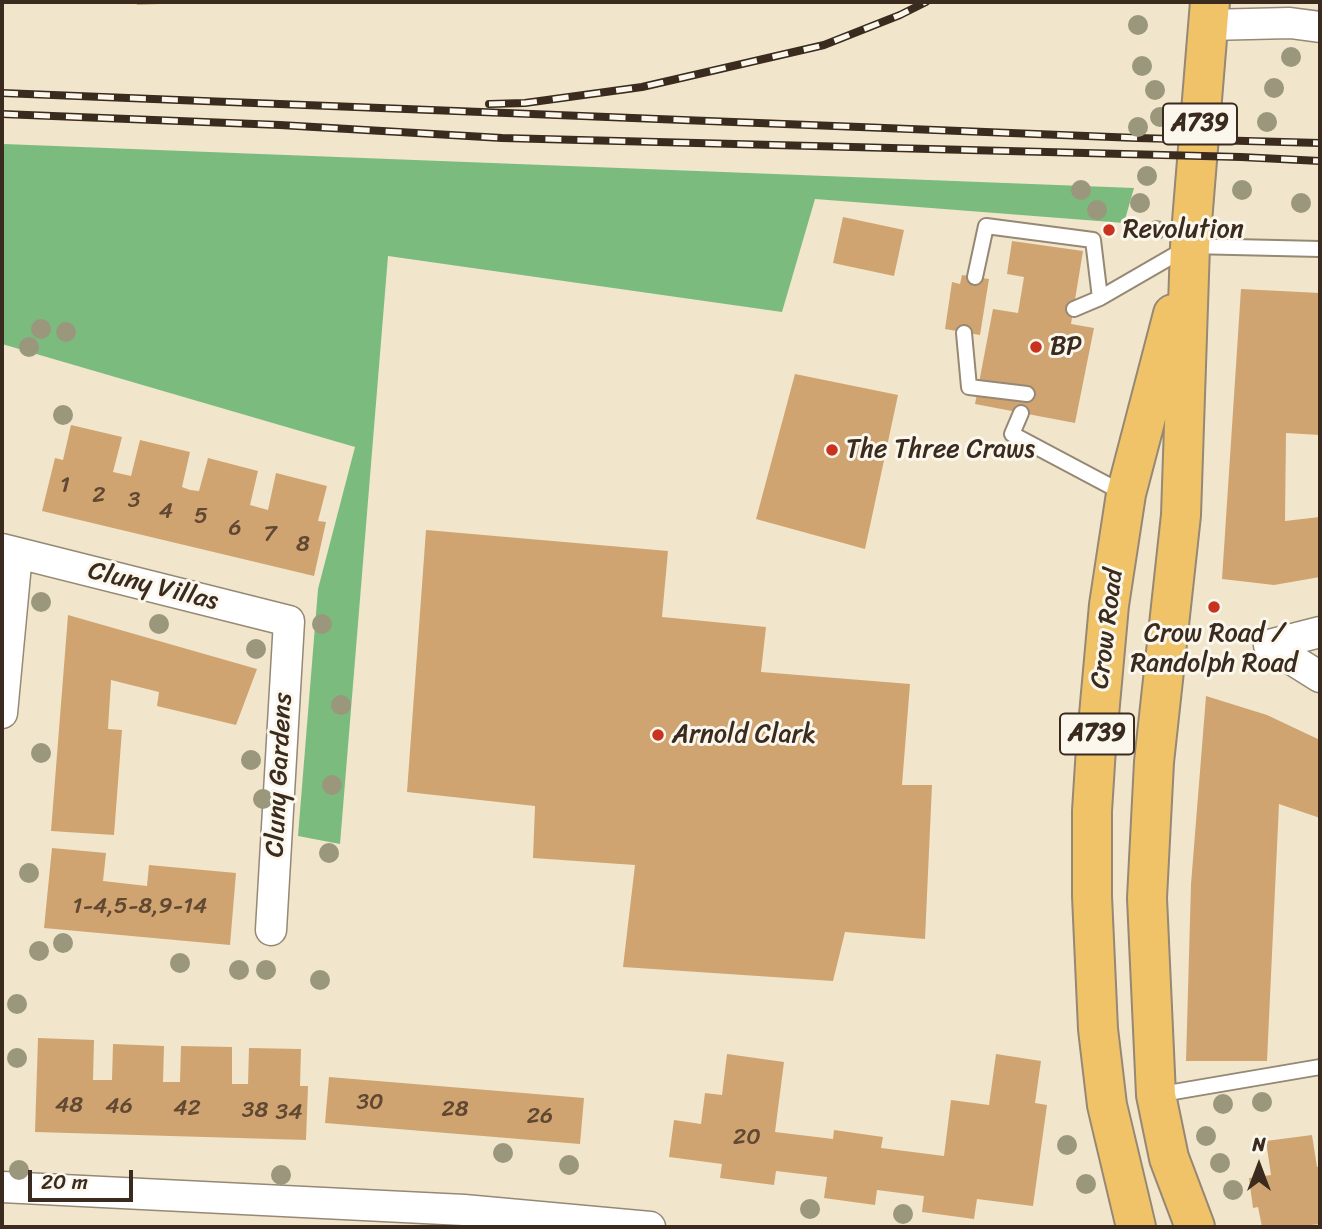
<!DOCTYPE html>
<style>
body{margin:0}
#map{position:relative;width:1322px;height:1229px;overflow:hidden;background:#f1e6cb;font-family:Sriracha,sans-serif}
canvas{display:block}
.frame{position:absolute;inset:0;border:4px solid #3b2a1e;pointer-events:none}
.north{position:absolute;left:1224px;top:1131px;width:70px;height:70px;-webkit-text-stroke:5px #fbf7ec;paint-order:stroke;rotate:0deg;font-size:19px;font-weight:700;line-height:28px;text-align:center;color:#3b2a1e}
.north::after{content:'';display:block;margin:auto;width:24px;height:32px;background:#3b2a1e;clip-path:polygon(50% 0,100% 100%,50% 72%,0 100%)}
.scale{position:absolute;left:28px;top:1170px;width:105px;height:32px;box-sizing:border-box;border:4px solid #3b2a1e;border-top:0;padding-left:9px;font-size:21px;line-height:24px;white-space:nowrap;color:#3b2a1e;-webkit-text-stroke:5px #fbf7ec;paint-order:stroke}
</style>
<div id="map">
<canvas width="1322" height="1229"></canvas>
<div class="frame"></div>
<div class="north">N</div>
<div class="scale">20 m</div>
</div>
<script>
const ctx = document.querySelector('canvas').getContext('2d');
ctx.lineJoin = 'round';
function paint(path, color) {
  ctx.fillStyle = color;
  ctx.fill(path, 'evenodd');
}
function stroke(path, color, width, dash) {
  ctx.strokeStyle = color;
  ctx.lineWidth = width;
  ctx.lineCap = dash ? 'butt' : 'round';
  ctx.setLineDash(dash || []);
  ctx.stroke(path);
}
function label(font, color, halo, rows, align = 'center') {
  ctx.font = font + ' Sriracha,sans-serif';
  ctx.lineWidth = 6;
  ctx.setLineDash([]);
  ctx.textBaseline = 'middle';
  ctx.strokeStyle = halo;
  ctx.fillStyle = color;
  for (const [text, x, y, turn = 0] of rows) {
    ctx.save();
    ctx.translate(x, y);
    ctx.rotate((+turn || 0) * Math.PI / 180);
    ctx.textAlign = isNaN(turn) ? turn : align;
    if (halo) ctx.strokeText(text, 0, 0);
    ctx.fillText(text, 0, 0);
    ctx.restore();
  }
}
paint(new Path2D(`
 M 2,144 L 4,144 L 1134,188 L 1124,223 L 815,199 L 782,312 L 388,256 L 340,844 L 298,836 L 318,589 L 355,447 L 2,344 Z`), '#7bbc7e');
paint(new Path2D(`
 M 136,2 L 160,2 L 160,4 L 137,5 Z
 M 843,217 L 904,230 L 894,276 L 833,263 Z
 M 1012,241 L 1083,251 L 1071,324 L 1094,328 L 1075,423 L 975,404 L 993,309 L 1018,313 L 1024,277 L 1007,274 Z
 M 962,275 L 989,279 L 980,335 L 945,329 L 952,282 L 960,284 Z
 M 1241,289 L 1320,293 L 1320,435 L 1286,433 L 1285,521 L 1320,517 L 1320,577 L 1274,585 L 1222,579 Z
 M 795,374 L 898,395 L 865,549 L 756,519 Z
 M 71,425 L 122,437 L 113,472 L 131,476 L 140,440 L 190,452 L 182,487 L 190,490 L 199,491 L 208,458 L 258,471 L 250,505 L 268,510 L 276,473 L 327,486 L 318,521 L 326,522 L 314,576 L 42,511 L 55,458 L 63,460 Z
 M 426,530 L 668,551 L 662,617 L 766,627 L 761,672 L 910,684 L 902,785 L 932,785 L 925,939 L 845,932 L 833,981 L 623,967 L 635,865 L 533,858 L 535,806 L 407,792 Z
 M 68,615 L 257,669 L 236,725 L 157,706 L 159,692 L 111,680 L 108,729 L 122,730 L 114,835 L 51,831 Z
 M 1206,696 L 1267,715 L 1320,740 L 1320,818 L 1279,804 L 1267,1061 L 1186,1061 L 1191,884 Z
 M 52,848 L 106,853 L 103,881 L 147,886 L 149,865 L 236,873 L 230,945 L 44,928 Z
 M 38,1038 L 94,1040 L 93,1080 L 112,1080 L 113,1044 L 164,1046 L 163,1082 L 180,1082 L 181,1046 L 232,1047 L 232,1084 L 248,1084 L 249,1048 L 301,1049 L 300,1086 L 308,1086 L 306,1140 L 35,1132 Z
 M 727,1054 L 784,1062 L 775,1132 L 833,1139 L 834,1130 L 883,1137 L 881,1148 L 944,1156 L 951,1100 L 989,1105 L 996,1054 L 1041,1061 L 1035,1103 L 1047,1105 L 1033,1206 L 977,1199 L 974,1219 L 922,1212 L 924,1196 L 877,1190 L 875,1205 L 824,1198 L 827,1177 L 776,1171 L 774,1185 L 720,1178 L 722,1164 L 669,1157 L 674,1120 L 701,1124 L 705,1093 L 722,1095 Z
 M 329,1077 L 584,1098 L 580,1144 L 325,1123 Z
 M 1312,1135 L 1317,1167 L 1320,1166 L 1320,1224 L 1294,1227 L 1262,1227 L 1258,1207 L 1253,1208 L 1249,1178 L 1271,1175 L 1266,1141 Z`), '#d0a471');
const lane = new Path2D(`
 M 975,277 L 986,226 L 1093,240 L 1100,298
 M 1074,309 L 1100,298 L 1190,246 L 1320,249
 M 964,333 L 969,387 L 1027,394
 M 1021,413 L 1012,434 L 1125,494
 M 1156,1095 L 1320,1067`);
const street = new Path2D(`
 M 1208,25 L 1290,23 L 1320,27
 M 2,549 L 289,621 L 271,930
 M 1269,645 L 1320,677
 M 1269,645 L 1320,632
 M 2,713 L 17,553
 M 2,1187 L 464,1210 L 650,1227`);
const primary = new Path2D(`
 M 1136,1227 L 1107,1105 L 1098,1029 L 1092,896 L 1092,811 L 1096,748 L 1109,605 L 1126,494 L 1173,314
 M 1195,1227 L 1169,1158 L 1156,1095 L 1147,898 L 1154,762 L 1181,515 L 1190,246 L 1210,2`);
stroke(lane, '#968874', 18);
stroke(street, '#968874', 33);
stroke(primary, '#968874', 42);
stroke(lane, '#fff', 14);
stroke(street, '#fff', 30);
stroke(primary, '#f0c369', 38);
const rail = new Path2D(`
 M 2,93 L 1137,138 L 1320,143
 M 489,104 L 525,103 L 642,87 L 824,45 L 900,15 L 926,2
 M 2,114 L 280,125 L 502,138 L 1241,157 L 1320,161`);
stroke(rail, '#3b2a1e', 8);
stroke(rail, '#fbf7ec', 5, [16]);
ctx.fillStyle = '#9a977c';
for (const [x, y] of [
 [1138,25],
 [1291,57],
 [1142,66],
 [1274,88],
 [1155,90],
 [1160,117],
 [1267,122],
 [1138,127],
 [1147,176],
 [1081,190],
 [1242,190],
 [1140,203],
 [1301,203],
 [1097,210],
 [1157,230],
 [41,329],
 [66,332],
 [29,347],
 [63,415],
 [41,602],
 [159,624],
 [322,624],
 [256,649],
 [341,705],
 [41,753],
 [251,760],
 [332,785],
 [263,799],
 [329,853],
 [29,873],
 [63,943],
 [39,951],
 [180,963],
 [239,970],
 [266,970],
 [320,980],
 [17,1004],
 [17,1058],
 [1262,1102],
 [1223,1104],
 [1206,1136],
 [1067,1145],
 [503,1153],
 [1220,1163],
 [569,1165],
 [19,1170],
 [281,1175],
 [1086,1184],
 [1233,1190],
 [810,1209],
 [903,1214]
]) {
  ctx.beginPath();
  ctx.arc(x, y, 10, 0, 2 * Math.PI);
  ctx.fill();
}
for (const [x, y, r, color] of [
 [1109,230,7,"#c8321e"],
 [1036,347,7,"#c8321e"],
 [832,450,7,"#c8321e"],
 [1214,607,7,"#c8321e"],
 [658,735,7,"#c8321e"]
]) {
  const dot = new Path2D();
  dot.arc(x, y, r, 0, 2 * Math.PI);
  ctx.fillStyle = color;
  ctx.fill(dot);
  stroke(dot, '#fbf7ec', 2.5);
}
label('23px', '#604833', null, [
 ["1",65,486],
 ["2",99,496],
 ["3",134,501],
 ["4",166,512],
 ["5",201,517],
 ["6",235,529],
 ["7",270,535],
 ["8",303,545],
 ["1-4,5-8,9-14",140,907],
 ["30",370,1103],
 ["48",69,1106],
 ["46",119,1107],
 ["42",187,1109],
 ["28",455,1110],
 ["38",255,1111],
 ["34",289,1113],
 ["26",540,1117],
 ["20",747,1138]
]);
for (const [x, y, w] of [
 [1200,124,74],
 [1097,734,74]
]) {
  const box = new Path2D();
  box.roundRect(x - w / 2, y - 20.5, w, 41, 5);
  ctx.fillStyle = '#fbf7ec';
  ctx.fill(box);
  stroke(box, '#3b2a1e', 2);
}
label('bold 24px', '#3b2a1e', null, [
 ["A739",1200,124],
 ["A739",1097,734]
]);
label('26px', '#3b2a1e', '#fbf7ec', [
 ["Revolution",1123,230],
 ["BP",1050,347],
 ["The Three Craws",846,450],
 ["Crow Road /",1214,634,"center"],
 ["Randolph Road",1214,664,"center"],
 ["Arnold Clark",672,735]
], 'left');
label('26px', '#3b2a1e', '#fbf7ec', [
 ["Cluny Villas",153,587,14],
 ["Crow Road",1108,629,-83],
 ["Cluny Gardens",280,775,-87]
]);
</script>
